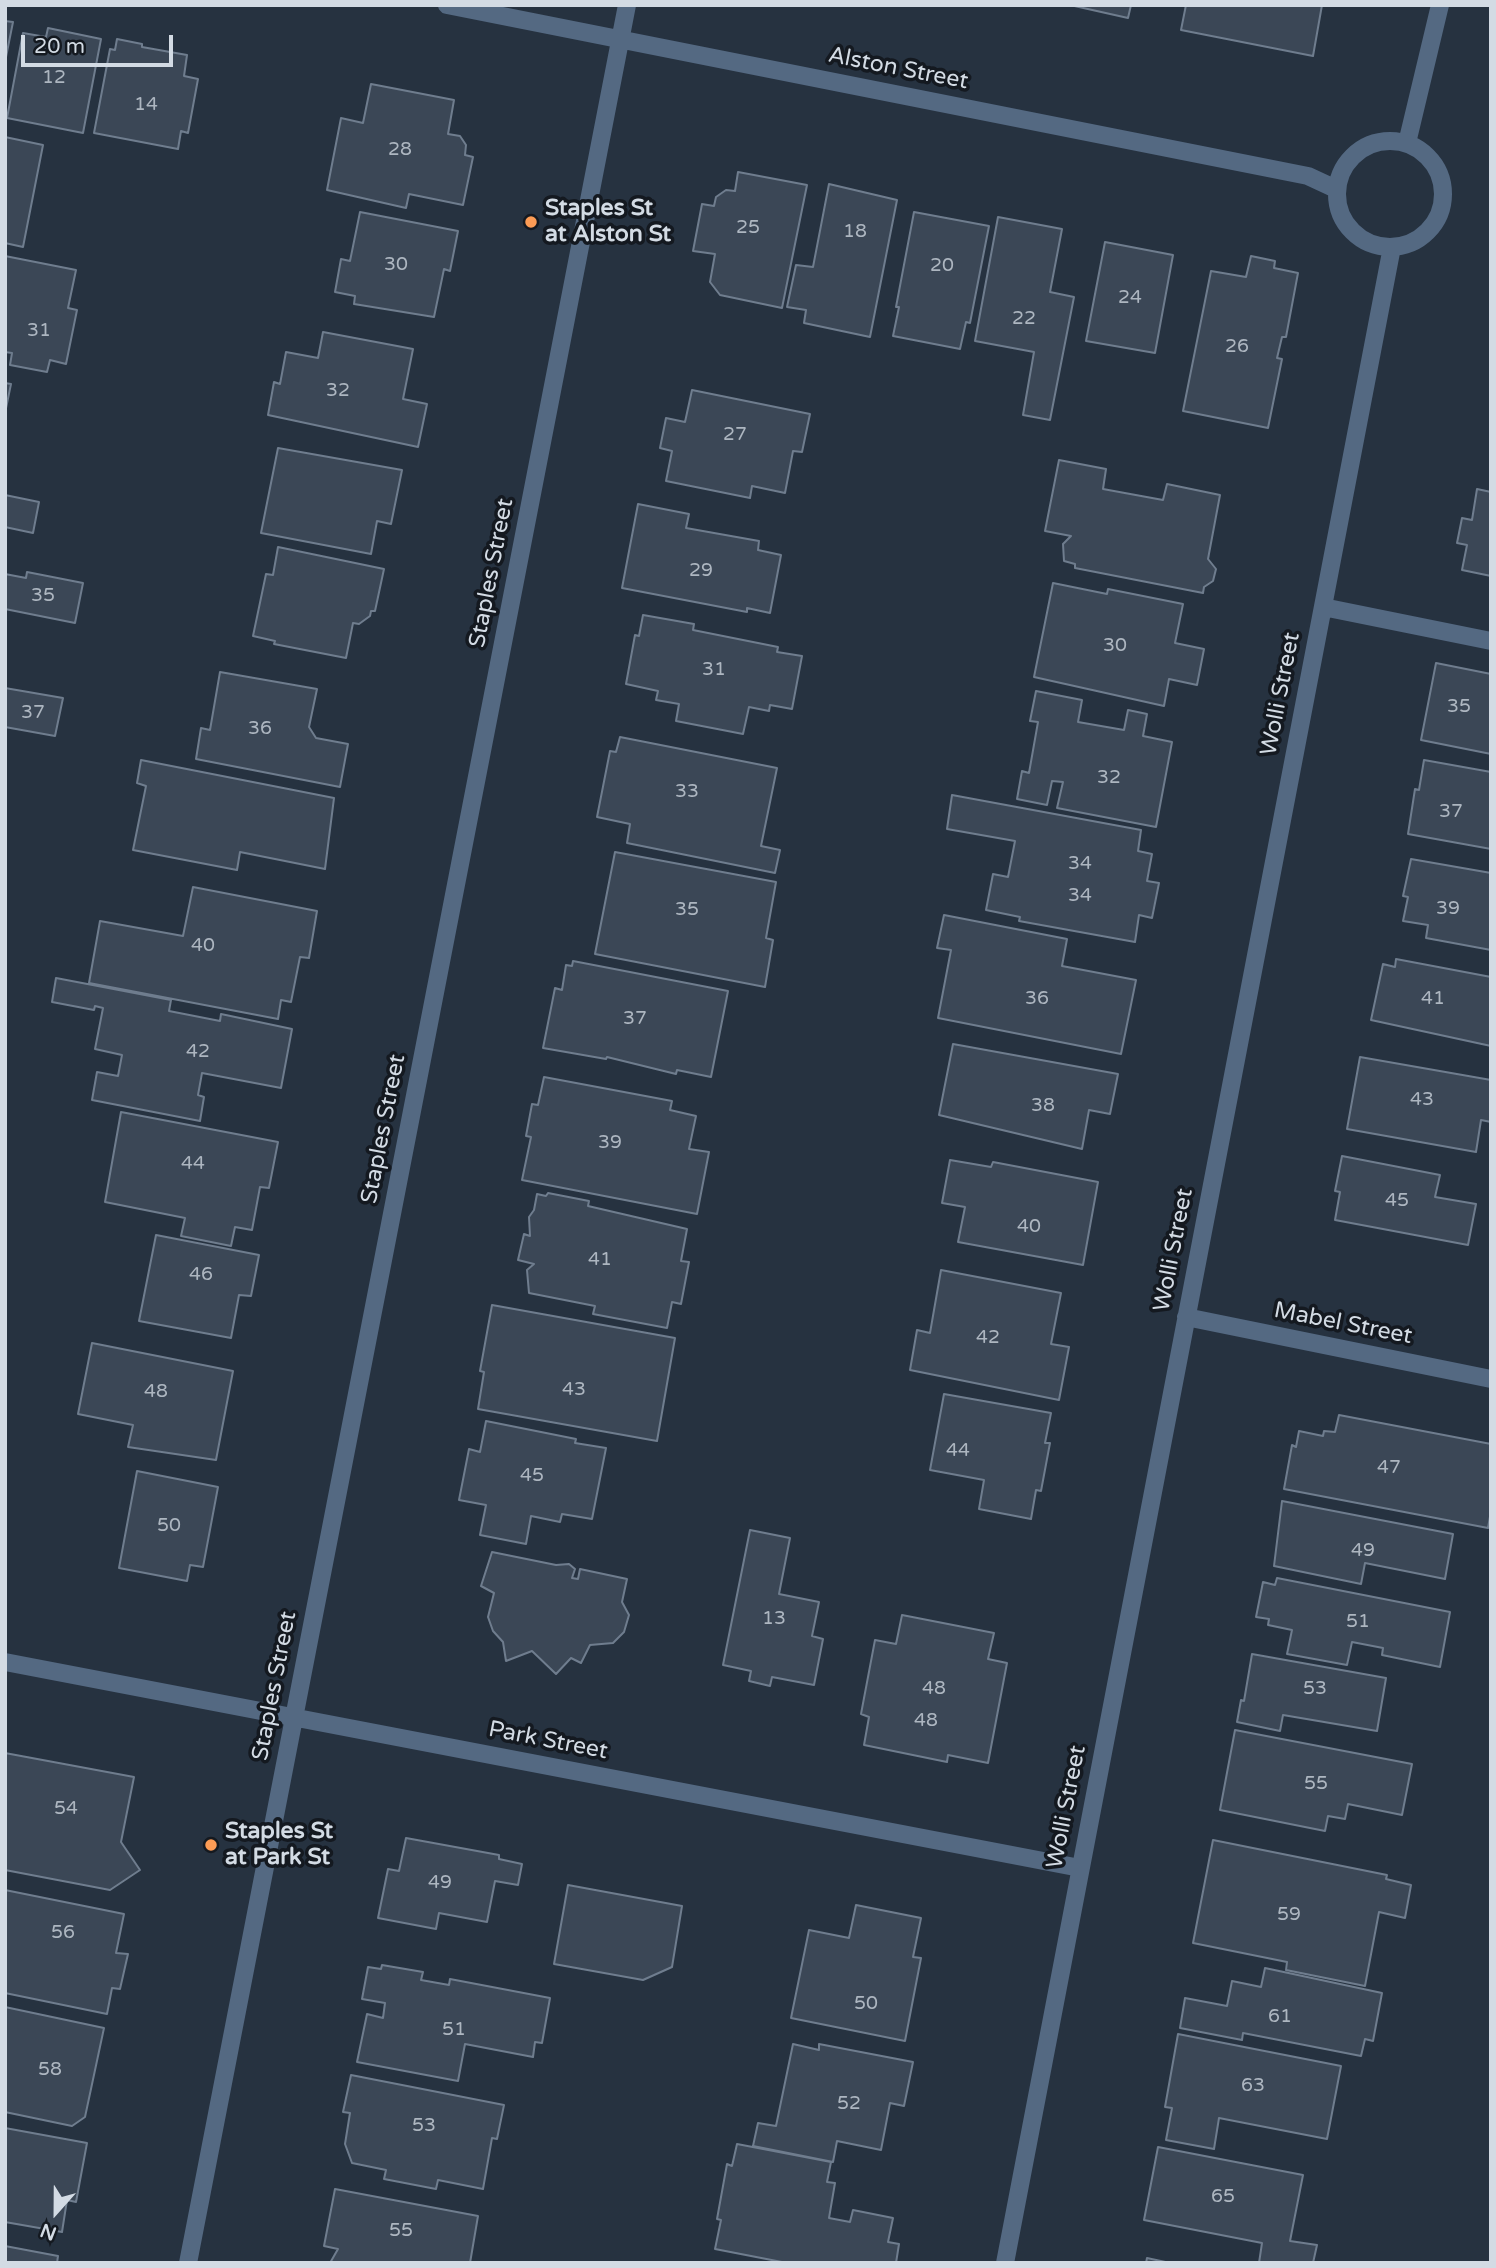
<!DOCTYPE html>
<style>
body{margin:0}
#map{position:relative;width:1496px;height:2268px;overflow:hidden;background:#263240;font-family:"Varela Round",sans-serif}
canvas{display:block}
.frame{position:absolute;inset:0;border:7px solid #d3dbe4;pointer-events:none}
.north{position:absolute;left:21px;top:2177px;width:70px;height:70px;-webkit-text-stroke:5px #141920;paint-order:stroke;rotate:201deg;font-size:19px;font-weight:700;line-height:28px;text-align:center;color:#d3dbe4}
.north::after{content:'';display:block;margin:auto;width:24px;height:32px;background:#d3dbe4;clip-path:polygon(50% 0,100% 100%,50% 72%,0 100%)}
.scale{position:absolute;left:21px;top:35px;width:152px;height:32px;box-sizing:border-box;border:4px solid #d3dbe4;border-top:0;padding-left:9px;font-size:21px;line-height:24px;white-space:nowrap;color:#d3dbe4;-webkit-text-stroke:5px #141920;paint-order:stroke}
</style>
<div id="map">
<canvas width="1496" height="2268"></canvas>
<div class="frame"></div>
<div class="north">N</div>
<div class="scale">20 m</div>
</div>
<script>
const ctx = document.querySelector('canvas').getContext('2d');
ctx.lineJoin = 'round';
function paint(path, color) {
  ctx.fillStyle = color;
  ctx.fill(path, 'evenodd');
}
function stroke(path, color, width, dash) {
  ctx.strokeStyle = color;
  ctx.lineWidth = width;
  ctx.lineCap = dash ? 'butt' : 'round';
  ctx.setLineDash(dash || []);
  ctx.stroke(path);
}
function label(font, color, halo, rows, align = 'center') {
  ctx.font = font + ' "Varela Round",sans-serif';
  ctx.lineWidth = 7;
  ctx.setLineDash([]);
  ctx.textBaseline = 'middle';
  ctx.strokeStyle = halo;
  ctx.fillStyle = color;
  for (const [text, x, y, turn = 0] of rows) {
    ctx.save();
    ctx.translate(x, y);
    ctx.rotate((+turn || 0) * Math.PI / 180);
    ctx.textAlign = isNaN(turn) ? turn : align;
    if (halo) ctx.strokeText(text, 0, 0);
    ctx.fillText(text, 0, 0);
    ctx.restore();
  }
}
const building = new Path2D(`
 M 1070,5 L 1131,5 L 1128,18 Z
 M 1186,5 L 1322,5 L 1313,56 L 1181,30 Z
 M 5,21 L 13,22 L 5,62 Z
 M 48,28 L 101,39 L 83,133 L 7,118 L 23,33 L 46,37 Z
 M 117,39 L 142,44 L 142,47 L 187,55 L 184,76 L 198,79 L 188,133 L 181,131 L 178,149 L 94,133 L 110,49 L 115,50 Z
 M 371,84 L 454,100 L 448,134 L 460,136 L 466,145 L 465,155 L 473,157 L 463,205 L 409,194 L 406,208 L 327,190 L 341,118 L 363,123 Z
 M 5,137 L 43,145 L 23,247 L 5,243 Z
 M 738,172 L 807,185 L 782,308 L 720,295 L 710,282 L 715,254 L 693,251 L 702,204 L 714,206 L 716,197 L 726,190 L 735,191 Z
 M 829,184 L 897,200 L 870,337 L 804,323 L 806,310 L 787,307 L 796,265 L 813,267 Z
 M 360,212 L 458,231 L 450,271 L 444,269 L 434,317 L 354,304 L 355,296 L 335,292 L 341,259 L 350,261 Z
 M 914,212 L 989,226 L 970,323 L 966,322 L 960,349 L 893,336 L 899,307 L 896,307 Z
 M 998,217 L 1062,229 L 1050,292 L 1074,297 L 1050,420 L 1023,415 L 1034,352 L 975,341 Z
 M 1105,242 L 1173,255 L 1155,353 L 1086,341 Z
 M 5,256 L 76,270 L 68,308 L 77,310 L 66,364 L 50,360 L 47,372 L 10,365 L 12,353 L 5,352 Z
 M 1251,256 L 1275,261 L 1274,268 L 1298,273 L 1286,337 L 1282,337 L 1277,358 L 1282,359 L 1268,428 L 1183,411 L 1211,271 L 1246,277 Z
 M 323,332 L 413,349 L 403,399 L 427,404 L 418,447 L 268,415 L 274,382 L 280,384 L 286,352 L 318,358 Z
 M 5,383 L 11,384 L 5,413 Z
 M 692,390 L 810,414 L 802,452 L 793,451 L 785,493 L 752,486 L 750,498 L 666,481 L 672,451 L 660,448 L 666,418 L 685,422 Z
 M 278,448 L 402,470 L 391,524 L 377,521 L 371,554 L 261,533 Z
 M 1059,460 L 1106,469 L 1103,489 L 1163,500 L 1167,484 L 1220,495 L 1208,559 L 1216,569 L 1213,581 L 1204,587 L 1203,593 L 1075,568 L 1075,564 L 1064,561 L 1063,544 L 1071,536 L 1045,531 Z
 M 1477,489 L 1491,492 L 1491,576 L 1462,570 L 1467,545 L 1457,543 L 1462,518 L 1472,520 Z
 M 5,495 L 39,502 L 33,533 L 5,527 Z
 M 638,504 L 689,514 L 686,528 L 759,541 L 758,550 L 781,555 L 770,613 L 747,608 L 747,612 L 622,588 Z
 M 278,547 L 384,569 L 375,611 L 371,611 L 370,616 L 359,624 L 353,623 L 346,658 L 274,644 L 275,641 L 253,636 L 266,574 L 273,575 Z
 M 27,572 L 83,583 L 75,623 L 5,609 L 5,574 L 26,578 Z
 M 1053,583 L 1107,594 L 1108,589 L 1183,604 L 1175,643 L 1204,649 L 1197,685 L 1169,679 L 1164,706 L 1034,677 Z
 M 643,615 L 694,624 L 693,630 L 778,647 L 777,652 L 802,656 L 792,709 L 770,705 L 769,711 L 749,707 L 743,734 L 676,721 L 679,704 L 656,700 L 658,691 L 626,684 L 635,635 L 639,636 Z
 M 1436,663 L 1491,674 L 1491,754 L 1421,740 Z
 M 220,672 L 317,689 L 309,727 L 316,738 L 348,744 L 340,787 L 196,759 L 201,728 L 210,730 Z
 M 5,688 L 63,698 L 55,736 L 5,727 Z
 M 1036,691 L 1082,700 L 1078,722 L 1124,730 L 1128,710 L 1147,714 L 1143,736 L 1172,742 L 1156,827 L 1057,808 L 1063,782 L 1052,781 L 1047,805 L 1017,799 L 1022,771 L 1029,773 L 1038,722 L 1030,721 Z
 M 620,737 L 777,768 L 761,846 L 780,850 L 775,873 L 627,843 L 630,824 L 597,817 L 610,751 L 616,752 Z
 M 141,760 L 334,798 L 325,869 L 240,852 L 237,870 L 133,850 L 146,786 L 137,783 Z
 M 1424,760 L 1491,772 L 1491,849 L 1408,834 L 1415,789 L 1419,790 Z
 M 952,795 L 1141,830 L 1138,851 L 1152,854 L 1147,881 L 1159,883 L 1152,918 L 1139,915 L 1135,942 L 1019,921 L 1020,917 L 986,910 L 993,874 L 1008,877 L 1015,841 L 947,829 Z
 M 615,852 L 776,882 L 766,938 L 773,940 L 765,987 L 595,954 Z
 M 1411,859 L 1491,873 L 1491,950 L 1426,938 L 1428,925 L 1403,921 L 1408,897 L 1403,896 Z
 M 193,887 L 317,911 L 309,958 L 300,957 L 291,1002 L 281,1000 L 278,1019 L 89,983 L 100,921 L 183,936 Z
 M 944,915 L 1067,939 L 1062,966 L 1136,980 L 1121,1054 L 938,1018 L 951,950 L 937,948 Z
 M 1396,959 L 1491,977 L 1491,1046 L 1371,1020 L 1383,964 L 1395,967 Z
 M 573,961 L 728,991 L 711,1077 L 677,1070 L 676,1074 L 607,1057 L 606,1059 L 543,1048 L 555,988 L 562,990 L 566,965 L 572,966 Z
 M 56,978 L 171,1000 L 169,1011 L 220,1021 L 221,1014 L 292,1029 L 281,1088 L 202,1073 L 198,1095 L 204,1097 L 200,1121 L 92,1100 L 97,1072 L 118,1076 L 122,1055 L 95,1049 L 103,1008 L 95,1006 L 94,1010 L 52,1002 Z
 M 953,1044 L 1118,1074 L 1110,1114 L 1089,1110 L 1082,1149 L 939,1115 Z
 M 1360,1057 L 1491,1080 L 1491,1122 L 1481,1120 L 1476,1152 L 1347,1129 Z
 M 544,1077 L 672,1101 L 670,1110 L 696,1116 L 689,1149 L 709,1152 L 697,1214 L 522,1180 L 531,1137 L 526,1136 L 532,1104 L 538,1105 Z
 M 121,1112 L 278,1142 L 269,1188 L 260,1187 L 252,1230 L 235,1227 L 231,1246 L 181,1236 L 185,1218 L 105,1202 Z
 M 1342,1156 L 1440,1175 L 1435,1197 L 1476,1204 L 1468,1245 L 1335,1220 L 1340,1192 L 1335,1191 Z
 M 950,1160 L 991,1167 L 993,1162 L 1098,1182 L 1083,1265 L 958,1242 L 965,1207 L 942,1203 Z
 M 548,1193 L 589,1201 L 588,1206 L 687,1229 L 681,1261 L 689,1262 L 681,1304 L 672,1302 L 667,1328 L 593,1314 L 595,1306 L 529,1293 L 527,1270 L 534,1264 L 518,1260 L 524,1234 L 530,1236 L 529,1217 L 534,1210 L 537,1194 L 546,1196 Z
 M 156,1235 L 259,1255 L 251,1296 L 239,1295 L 231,1338 L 139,1321 Z
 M 941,1270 L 1061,1293 L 1051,1344 L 1069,1347 L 1059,1400 L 910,1370 L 917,1330 L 930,1333 Z
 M 492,1305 L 675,1338 L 657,1441 L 478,1409 L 484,1372 L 480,1371 Z
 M 92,1343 L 233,1371 L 216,1460 L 128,1447 L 133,1425 L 78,1414 Z
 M 944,1394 L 1051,1413 L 1045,1443 L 1050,1443 L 1041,1491 L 1036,1490 L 1031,1519 L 979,1509 L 984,1480 L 930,1470 Z
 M 1339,1415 L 1491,1444 L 1491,1511 L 1488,1528 L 1284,1489 L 1292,1445 L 1296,1447 L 1299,1431 L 1323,1436 L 1324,1431 L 1335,1432 Z
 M 486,1421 L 576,1439 L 575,1443 L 606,1448 L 592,1519 L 562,1514 L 560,1522 L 531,1516 L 526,1544 L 480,1535 L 486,1505 L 459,1500 L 469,1449 L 480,1452 Z
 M 137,1471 L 218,1487 L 203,1567 L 190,1565 L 187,1581 L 119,1568 Z
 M 1282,1501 L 1453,1534 L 1445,1579 L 1365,1563 L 1361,1584 L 1274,1566 Z
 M 750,1530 L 790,1538 L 779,1594 L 819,1602 L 812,1636 L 823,1639 L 814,1685 L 772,1677 L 770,1686 L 749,1681 L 751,1671 L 723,1665 Z
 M 492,1552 L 556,1565 L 569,1564 L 575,1569 L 572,1578 L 578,1579 L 580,1569 L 627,1579 L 622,1602 L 629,1615 L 624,1632 L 613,1643 L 590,1645 L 581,1663 L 571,1658 L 556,1674 L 532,1651 L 506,1661 L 503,1642 L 493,1631 L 488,1617 L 494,1593 L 481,1586 Z
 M 1277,1578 L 1450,1612 L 1440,1667 L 1382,1655 L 1383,1648 L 1352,1642 L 1347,1665 L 1287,1654 L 1292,1630 L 1268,1625 L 1269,1619 L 1256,1617 L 1263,1582 L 1275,1585 Z
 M 902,1615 L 994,1633 L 988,1659 L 1007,1663 L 988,1763 L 948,1755 L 947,1762 L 864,1745 L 869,1717 L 861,1714 L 875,1640 L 896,1644 Z
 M 1252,1654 L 1386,1678 L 1377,1731 L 1283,1715 L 1280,1731 L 1237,1722 L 1241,1700 L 1244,1701 Z
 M 1235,1730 L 1412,1764 L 1402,1815 L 1348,1804 L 1345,1819 L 1328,1816 L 1325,1831 L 1220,1810 Z
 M 5,1753 L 134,1777 L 121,1842 L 140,1870 L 110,1890 L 5,1870 Z
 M 406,1838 L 499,1855 L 499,1859 L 522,1864 L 518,1885 L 495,1881 L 487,1922 L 439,1913 L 436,1929 L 378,1918 L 388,1869 L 399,1871 Z
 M 1213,1840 L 1387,1875 L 1386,1879 L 1411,1885 L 1405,1918 L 1379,1912 L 1365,1986 L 1286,1970 L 1287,1962 L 1193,1943 Z
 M 568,1885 L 682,1906 L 672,1967 L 643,1980 L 554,1964 Z
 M 5,1890 L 124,1914 L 116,1953 L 128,1954 L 120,1989 L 112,1988 L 107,2014 L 5,1993 Z
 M 856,1905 L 921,1918 L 913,1957 L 921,1958 L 905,2041 L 791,2018 L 809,1930 L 849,1938 Z
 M 382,1965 L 423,1972 L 421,1980 L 449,1985 L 450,1979 L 550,1998 L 542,2043 L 535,2042 L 533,2057 L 465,2044 L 458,2081 L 357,2062 L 367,2014 L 383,2018 L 385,2003 L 362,1999 L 368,1967 L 381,1969 Z
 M 1265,1968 L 1382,1993 L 1373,2041 L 1365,2039 L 1361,2056 L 1243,2033 L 1242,2040 L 1180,2028 L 1185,1998 L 1227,2006 L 1232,1981 L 1261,1987 Z
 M 5,2007 L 104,2028 L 85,2117 L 72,2126 L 5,2112 Z
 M 1178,2034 L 1341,2066 L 1327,2139 L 1219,2118 L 1214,2149 L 1166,2140 L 1172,2108 L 1165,2107 Z
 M 793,2044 L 819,2050 L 819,2044 L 913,2062 L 904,2106 L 890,2103 L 881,2150 L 837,2141 L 833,2162 L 753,2146 L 758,2123 L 776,2126 Z
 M 351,2075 L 504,2105 L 497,2139 L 492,2138 L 483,2189 L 438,2180 L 436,2189 L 384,2179 L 386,2170 L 352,2163 L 345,2144 L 350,2113 L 343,2112 Z
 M 5,2128 L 87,2143 L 76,2202 L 67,2200 L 62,2232 L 5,2222 Z
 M 737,2144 L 831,2162 L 827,2182 L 835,2183 L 829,2218 L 850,2222 L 853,2210 L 893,2218 L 888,2242 L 899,2244 L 896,2263 L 787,2263 L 715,2249 L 721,2220 L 717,2219 L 727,2164 L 732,2166 Z
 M 1158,2147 L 1303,2175 L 1290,2241 L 1317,2245 L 1313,2263 L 1259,2263 L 1262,2243 L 1144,2220 Z
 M 335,2189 L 478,2216 L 470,2263 L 330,2263 L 338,2249 L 324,2246 Z
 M 5,2246 L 58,2256 L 57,2263 L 5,2263 Z
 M 1147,2258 L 1170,2263 L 1146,2263 Z`);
paint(building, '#3b4756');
stroke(building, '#6f7d8e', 2);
stroke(new Path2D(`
 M 447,5 L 1308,176 L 1336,189
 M1337 194a53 53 0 1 1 106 0a53 53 0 1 1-106 0Z
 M 1407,143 L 1440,5
 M 1323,607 L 1491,641
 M 1186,1317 L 1491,1379
 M 5,1662 L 1080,1868
 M 188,2263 L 627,5
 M 1005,2263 L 1392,247`), '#546982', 18);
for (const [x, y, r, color] of [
 [531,222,7,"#fd9c55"],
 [211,1845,7,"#fd9c55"]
]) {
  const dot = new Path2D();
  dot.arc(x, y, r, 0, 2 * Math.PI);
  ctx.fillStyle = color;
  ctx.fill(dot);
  stroke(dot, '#141920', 2.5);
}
label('19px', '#adb6c0', null, [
 ["12",54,78],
 ["14",146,105],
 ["28",400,150],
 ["25",748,228],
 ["18",855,232],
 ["30",396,265],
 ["20",942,266],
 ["24",1130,298],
 ["22",1024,319],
 ["31",39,331],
 ["26",1237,347],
 ["32",338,391],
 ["27",735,435],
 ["29",701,571],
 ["35",43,596],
 ["30",1115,646],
 ["31",714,670],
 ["35",1459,707],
 ["37",33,713],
 ["36",260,729],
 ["32",1109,778],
 ["33",687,792],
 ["37",1451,812],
 ["34",1080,864],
 ["34",1080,896],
 ["39",1448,909],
 ["35",687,910],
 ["40",203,946],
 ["36",1037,999],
 ["41",1433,999],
 ["37",635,1019],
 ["42",198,1052],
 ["43",1422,1100],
 ["38",1043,1106],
 ["39",610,1143],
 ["44",193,1164],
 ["45",1397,1201],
 ["40",1029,1227],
 ["41",600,1260],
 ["46",201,1275],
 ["42",988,1338],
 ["43",574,1390],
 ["48",156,1392],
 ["44",958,1451],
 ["47",1389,1468],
 ["45",532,1476],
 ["50",169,1526],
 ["49",1363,1551],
 ["13",774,1619],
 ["51",1358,1622],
 ["48",934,1689],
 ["53",1315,1689],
 ["48",926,1721],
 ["55",1316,1784],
 ["54",66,1809],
 ["49",440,1883],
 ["59",1289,1915],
 ["56",63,1933],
 ["50",866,2004],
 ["61",1280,2017],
 ["51",454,2030],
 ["58",50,2070],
 ["63",1253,2086],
 ["52",849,2104],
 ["53",424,2126],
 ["65",1223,2197],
 ["55",401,2231]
]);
label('23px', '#d3dbe4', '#141920', [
 ["Alston Street",898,69,11],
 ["Staples Street",492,573,-79],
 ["Wolli Street",1281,694,-79],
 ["Staples Street",384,1129,-79],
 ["Wolli Street",1174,1250,-79],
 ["Mabel Street",1343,1324,11],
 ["Staples Street",275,1686,-79],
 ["Park Street",548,1741,11],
 ["Wolli Street",1067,1807,-79]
]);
label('bold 23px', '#d3dbe4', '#141920', [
 ["Staples St",545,209],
 ["at Alston St",545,235],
 ["Staples St",225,1832],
 ["at Park St",225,1858]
], 'left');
</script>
